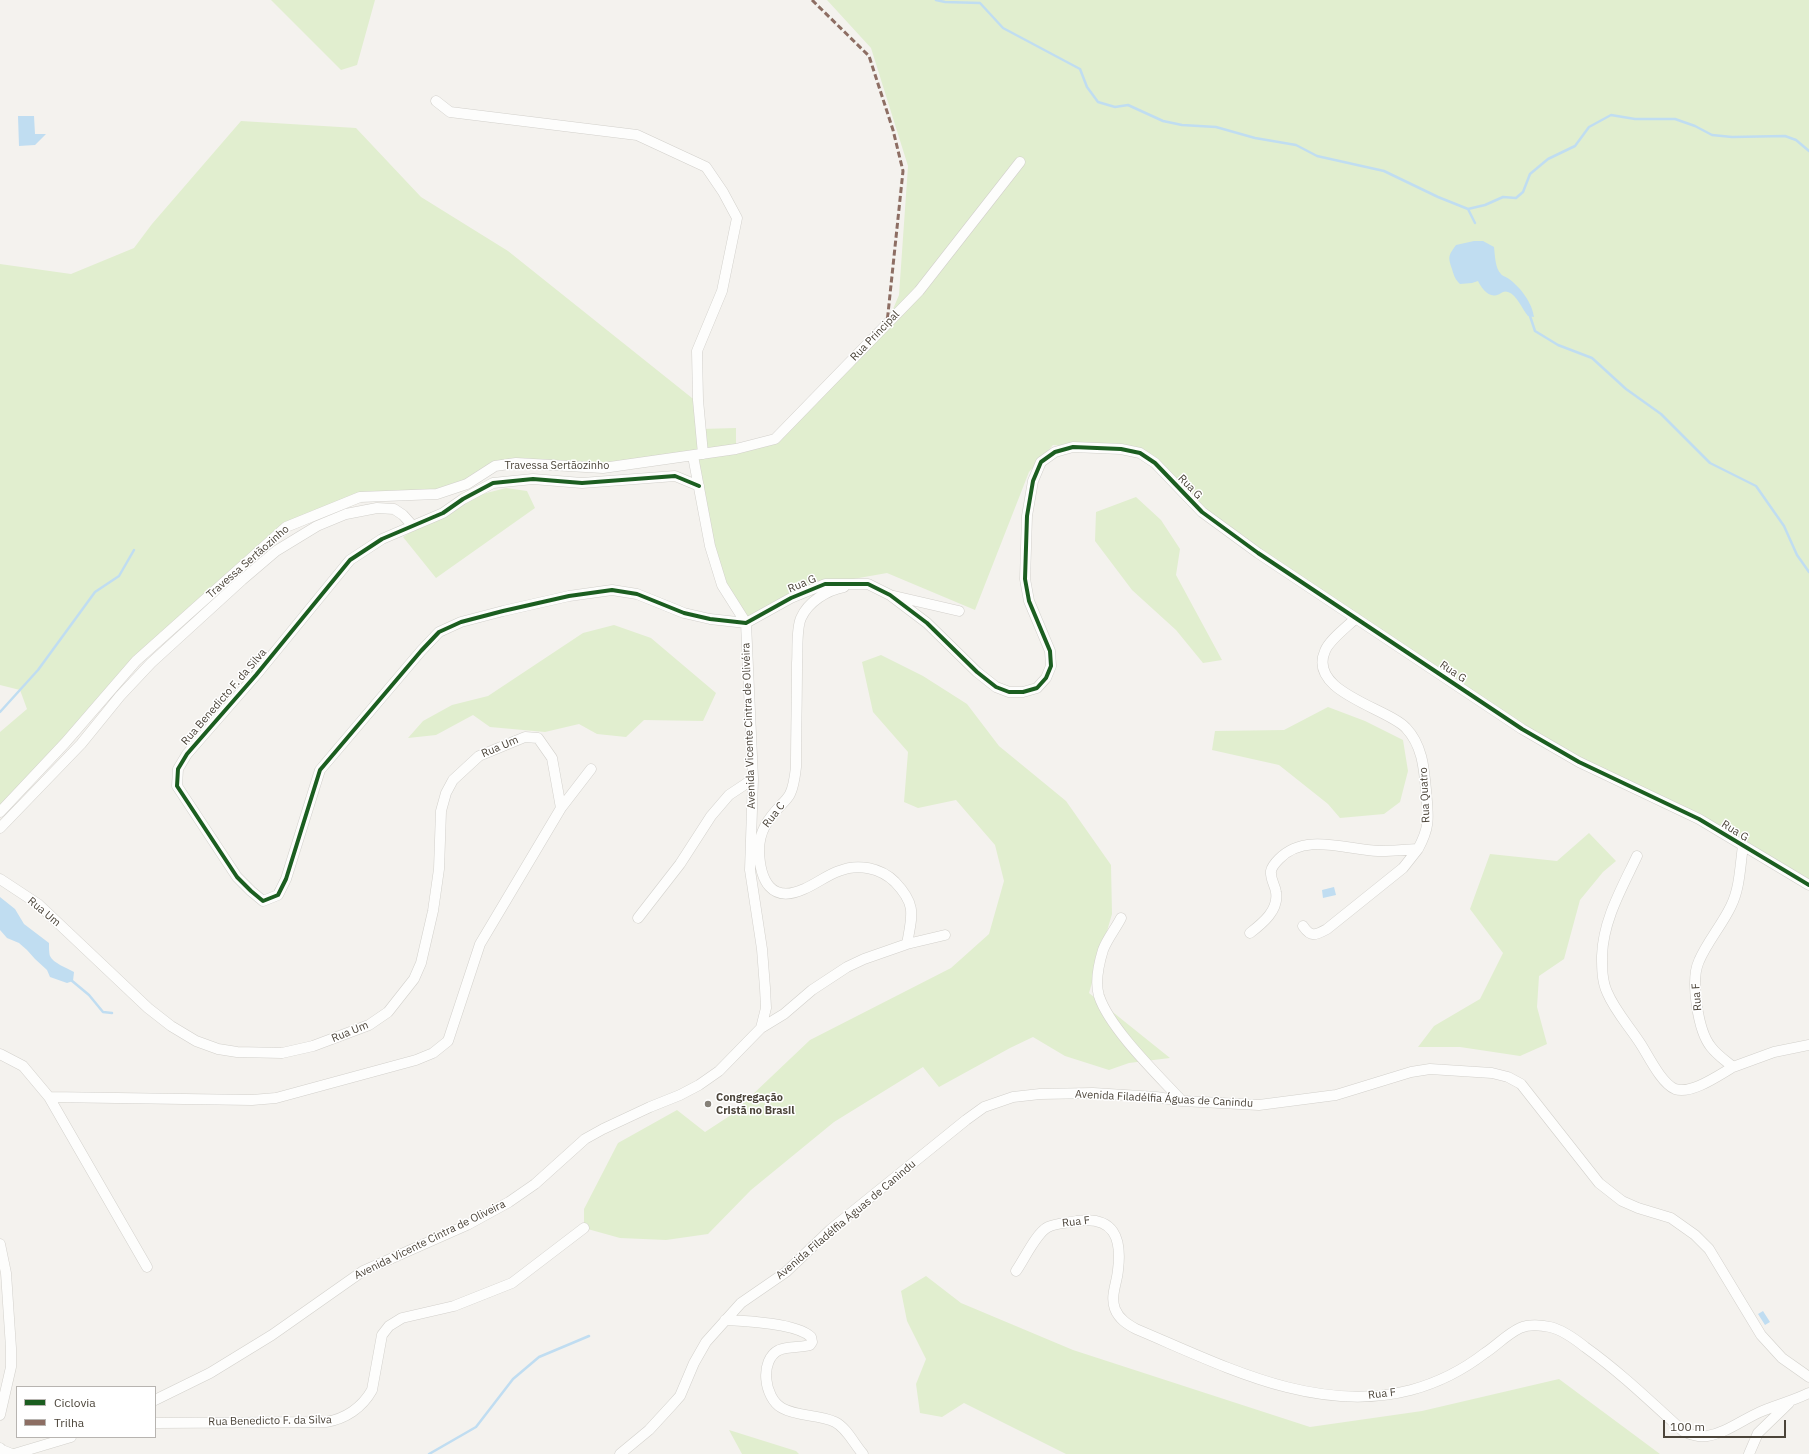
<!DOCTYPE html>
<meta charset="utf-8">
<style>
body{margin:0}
#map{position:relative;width:1809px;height:1454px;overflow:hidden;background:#f4f2ee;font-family:"IBM Plex Sans",sans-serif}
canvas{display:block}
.legend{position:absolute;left:16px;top:1386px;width:140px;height:52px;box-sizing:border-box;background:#fff;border:1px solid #b7b4b0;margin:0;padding:5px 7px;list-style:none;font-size:12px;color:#4b4439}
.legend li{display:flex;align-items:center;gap:8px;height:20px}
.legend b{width:20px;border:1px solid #b7b4b0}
.scale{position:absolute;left:1663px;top:1420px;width:123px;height:18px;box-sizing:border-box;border:2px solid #4b4439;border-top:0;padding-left:5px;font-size:12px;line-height:14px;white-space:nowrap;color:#4b4439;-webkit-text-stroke:3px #fff;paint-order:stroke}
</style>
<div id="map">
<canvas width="1809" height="1454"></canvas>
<ul class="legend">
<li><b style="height:5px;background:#1b5e20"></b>Ciclovia</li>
<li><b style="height:5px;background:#8d6e63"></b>Trilha</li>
</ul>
<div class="scale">100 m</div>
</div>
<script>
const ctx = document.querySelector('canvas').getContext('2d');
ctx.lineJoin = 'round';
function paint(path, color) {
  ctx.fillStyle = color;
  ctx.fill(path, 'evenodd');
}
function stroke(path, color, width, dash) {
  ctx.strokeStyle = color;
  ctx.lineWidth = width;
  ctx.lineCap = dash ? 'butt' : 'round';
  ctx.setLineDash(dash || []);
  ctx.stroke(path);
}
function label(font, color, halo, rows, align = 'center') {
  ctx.font = font + ' "IBM Plex Sans",sans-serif';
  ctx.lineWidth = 3;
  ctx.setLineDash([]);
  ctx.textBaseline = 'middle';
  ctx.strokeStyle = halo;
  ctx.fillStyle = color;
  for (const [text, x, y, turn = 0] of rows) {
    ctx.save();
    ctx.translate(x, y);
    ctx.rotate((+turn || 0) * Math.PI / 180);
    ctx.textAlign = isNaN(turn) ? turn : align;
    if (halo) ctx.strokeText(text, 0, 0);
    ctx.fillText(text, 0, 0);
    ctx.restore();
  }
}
paint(new Path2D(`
 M 271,0 L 375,0 L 357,65 L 341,70 Z
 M 827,0 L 1809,0 L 1809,887 L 1743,846 L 1579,762 L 1202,512 L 1141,453 L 1053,445 L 1029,472 L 975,610 L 887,573 L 825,584 L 746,623 L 722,585 L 693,456 L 603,468 L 495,466 L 437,494 L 360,497 L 286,527 L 136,661 L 0,812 L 0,732 L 27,709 L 20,690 L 0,685 L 0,264 L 71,274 L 134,248 L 152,224 L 241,121 L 356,128 L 421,197 L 508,251 L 692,398 L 698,400 L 701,429 L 736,428 L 736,448 L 775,439 L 887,323 L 899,295 L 908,166 L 871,48 Z
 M 506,488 L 527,491 L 535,508 L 436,578 L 403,537 L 463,499 Z
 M 1136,497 L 1161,520 L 1180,549 L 1176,575 L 1222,660 L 1203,663 L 1176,630 L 1132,590 L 1095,541 L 1096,512 Z
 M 614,625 L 651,638 L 716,693 L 703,721 L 644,720 L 626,737 L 597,734 L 579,724 L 545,732 L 490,727 L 473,715 L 436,735 L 408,738 L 423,721 L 452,705 L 488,696 L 583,633 Z
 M 881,655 L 923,676 L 967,704 L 999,746 L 1066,801 L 1111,865 L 1112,914 L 1089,993 L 1170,1058 L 1129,1063 L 1109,1070 L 1065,1056 L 1033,1037 L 1010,1048 L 939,1087 L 923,1067 L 834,1122 L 751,1190 L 708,1234 L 666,1240 L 620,1238 L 584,1228 L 584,1209 L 618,1143 L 677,1110 L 705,1132 L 731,1115 L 810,1040 L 951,968 L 989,934 L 1004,881 L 995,845 L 956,800 L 918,808 L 904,802 L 908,752 L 873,712 L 862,662 Z
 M 1328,707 L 1365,721 L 1403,740 L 1408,771 L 1400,802 L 1384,814 L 1340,818 L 1328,804 L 1279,765 L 1212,750 L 1215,731 L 1284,730 Z
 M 1589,833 L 1616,861 L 1603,872 L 1580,900 L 1564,959 L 1539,976 L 1537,1007 L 1547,1044 L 1520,1056 L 1460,1047 L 1418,1047 L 1434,1026 L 1480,999 L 1503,953 L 1470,909 L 1490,854 L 1557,861 Z
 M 926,1276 L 961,1303 L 1073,1350 L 1310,1427 L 1422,1411 L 1559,1379 L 1660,1454 L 1066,1454 L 964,1403 L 942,1417 L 920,1413 L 916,1384 L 926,1359 L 907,1321 L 901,1291 Z
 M 729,1430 L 796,1451 L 799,1454 L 742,1454 Z`), '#e1eecf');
paint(new Path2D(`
 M 18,116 L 34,116 L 35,134 L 46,134 L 35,145 L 19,146 Z
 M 1474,241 L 1483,241 L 1494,247 C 1495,255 1495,268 1501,274 C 1502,276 1507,277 1509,279 C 1520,287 1532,302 1534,317 L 1528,316 C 1522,309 1517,295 1508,292 C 1503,290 1501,294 1497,295 C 1488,298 1481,287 1478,281 L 1472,283 L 1460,284 C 1455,279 1454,276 1452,269 C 1448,257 1448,256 1456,245 Z
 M 1334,887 L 1336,895 L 1323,898 L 1322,890 Z
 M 0,897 L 15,909 L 24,924 L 49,943 C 49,947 49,953 50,956 C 53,963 67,968 74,972 L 73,981 L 67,983 L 50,977 L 47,970 L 35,959 L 27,950 L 19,943 L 7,938 L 0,930 Z
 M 1763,1311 L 1770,1322 L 1765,1325 L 1758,1314 Z`), '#c0ddf1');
stroke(new Path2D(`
 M 936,0 L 945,2 L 980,3 L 1003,28 L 1080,69 L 1087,87 L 1098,102 L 1115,107 L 1128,105 L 1163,121 L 1182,125 L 1216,127 L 1255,138 L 1296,145 L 1317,156 L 1384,171 L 1438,197 L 1468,209 L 1475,223
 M 1468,209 L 1485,205 L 1503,197 L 1516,198 L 1523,192 L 1530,174 L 1548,159 L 1575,146 L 1589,127 L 1611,115 L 1635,119 L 1675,119 L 1695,126 L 1712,135 L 1732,137 L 1785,136 L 1796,140 L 1809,151
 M 1529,313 L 1535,331 L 1558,345 L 1592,358 L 1626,389 L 1661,414 L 1710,463 L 1756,486 L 1784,526 L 1797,555 L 1809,572
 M 0,712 L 38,670 L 95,592 L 119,576 L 134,550
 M 71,980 L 89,995 L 103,1012 L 112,1013
 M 429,1454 L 476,1427 L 513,1379 L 539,1357 L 589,1336`), '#c0ddf1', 2.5);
const minor = new Path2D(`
 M 436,101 L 450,112 L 637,135 L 706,167 L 723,192 L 737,218 L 722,291 L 697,351 L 698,400 L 703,454
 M 693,456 L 710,546 L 722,585 L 746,623 L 753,779 L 750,870 L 762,949 L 765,988 L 766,1008 L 761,1028
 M 699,486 L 675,476 L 582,483 L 533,479 L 493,483 L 463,499 L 443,513 L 382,539 L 350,560 L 256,675 L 187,754 L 178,769 L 177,786 L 237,877 L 251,891 L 263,901 L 278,895 L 286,879 L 320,770 L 421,651 L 439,632 L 461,622 L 503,611 L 569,596 L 612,590 L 637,594 L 684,613 L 710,619 L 746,623 L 791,598 L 825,584 L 868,584 L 890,595 L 927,623 L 977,672 L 996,687 L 1009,692 L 1023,692 L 1037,688 L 1046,678 L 1051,666 L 1050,651 L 1029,601 L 1025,579 L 1027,516 L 1033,481 L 1041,462 L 1055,452 L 1073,447 L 1121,449 L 1140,453 L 1155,463 L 1202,512 L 1258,553 L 1522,729 L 1579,762 L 1699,819 L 1809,885
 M 844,587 C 827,590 808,602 801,618 C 796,629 798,651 797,663 C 797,698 796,733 796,767 C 795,776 794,786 790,794 C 788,798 784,802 781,805 C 768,819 759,831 759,851 C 760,880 771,904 804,889 C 816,884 827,875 839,871 C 858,863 881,868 895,882 C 917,905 912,915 907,944
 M 894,596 L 959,611
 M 0,812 L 65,743 L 136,661 L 286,527 L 360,497 L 437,494 L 467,484 L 495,466 L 516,463 L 603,468 L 736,449 L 775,439 L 919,291 L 1020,162
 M 0,828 L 81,744 L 120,696 L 151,663 L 242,580 L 276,551 L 317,526 L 346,514 L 377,508 L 394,509 L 403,515 L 412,525
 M 1743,846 C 1740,866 1740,888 1731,906 C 1722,925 1707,942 1699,961 C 1690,980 1698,1031 1711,1047 C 1717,1055 1726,1061 1733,1067 L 1774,1052 L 1809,1045
 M 1637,856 C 1622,888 1603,920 1602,956 C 1602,968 1602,981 1607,992 C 1615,1011 1629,1026 1640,1043 C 1648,1055 1661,1083 1675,1089 C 1691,1095 1719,1075 1733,1067
 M 0,879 L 38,904 L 148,1008 L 171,1026 L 196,1041 L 218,1049 L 237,1052 L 282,1053 L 313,1046 L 369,1025 L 388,1012 L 414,979 L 421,963 L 433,911 L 439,869 L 441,811 L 446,793 L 453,780 L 479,756 L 525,737 L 538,738 L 552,758 L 561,808
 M 638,918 L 680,864 L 711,816 L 729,795 L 753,779
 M 1121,918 C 1116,928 1107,939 1103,950 C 1099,963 1095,983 1099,996 C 1110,1029 1158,1075 1182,1101
 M 1303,926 C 1311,938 1316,935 1327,929 L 1403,868 L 1418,849
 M 1250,933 C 1263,923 1279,910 1276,892 C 1275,885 1270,879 1271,871 C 1272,866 1276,862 1279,859 C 1305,832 1347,850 1378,851 C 1391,851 1405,850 1418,849 C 1431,825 1428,816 1426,790 C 1424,767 1422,745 1406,728 C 1388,708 1307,692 1325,651 C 1329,640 1348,626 1356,618
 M 0,1054 L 23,1066 L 49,1097 L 147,1267
 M 49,1097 L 252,1100 L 276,1098 L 416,1060 L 433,1053 L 448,1041 L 480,944 L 561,808 L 591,769
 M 0,1244 L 6,1273 L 11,1348 L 11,1367 L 0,1415
 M 1016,1271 C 1024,1260 1036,1233 1048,1227 C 1056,1223 1068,1223 1077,1221 C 1114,1216 1122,1238 1118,1270 C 1117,1283 1110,1296 1115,1309 C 1119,1319 1127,1324 1136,1329 C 1222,1365 1315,1415 1411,1390 C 1437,1383 1463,1370 1485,1353 C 1496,1346 1507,1334 1520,1328 C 1529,1324 1541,1325 1550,1327 C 1563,1330 1575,1339 1585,1347 C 1620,1372 1651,1402 1683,1431 C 1691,1435 1698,1437 1707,1436 C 1726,1433 1742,1420 1760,1412 C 1776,1405 1793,1401 1809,1393
 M 725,1320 C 746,1321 796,1323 811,1337 L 812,1342 L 810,1345 C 800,1348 789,1346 779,1350 C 759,1360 764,1398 782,1408 C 798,1417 818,1414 835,1422 C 847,1428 854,1444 863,1454
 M 155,1400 L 210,1373 L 272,1335 L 363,1271 L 467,1225 L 509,1202 L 535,1184 L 585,1139 L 603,1129 L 650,1107 L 680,1095 L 699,1085 L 719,1071 L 761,1028 L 784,1014 L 812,990 L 847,967 L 864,959 L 907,944 L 945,935
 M 155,1423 L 326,1422 C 345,1419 362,1408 372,1390 L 382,1335 L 389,1326 L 402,1318 L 454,1306 L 512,1283 L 584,1228
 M 0,1448 L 2,1450 L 12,1454
 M 14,1454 L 71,1437
 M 620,1454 L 649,1430 L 672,1405 L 680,1396 L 694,1363 L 706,1342 L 741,1303 L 786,1272 L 830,1230 L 966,1120 L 984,1107 L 1013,1097 L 1040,1094 L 1093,1093 L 1156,1097 L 1182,1101 L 1259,1105 L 1336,1095 L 1411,1072 L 1430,1069 L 1492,1073 L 1508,1077 L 1521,1084 L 1599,1183 L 1622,1201 L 1638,1208 L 1671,1218 L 1695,1235 L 1709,1249 L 1761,1335 L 1782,1358 L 1809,1377
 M 1749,1454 L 1758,1433 L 1789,1403`);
stroke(minor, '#d2d0cb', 11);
stroke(minor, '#fdfdfc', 10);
stroke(new Path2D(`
 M 812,0 L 869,56 L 893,130 L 903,171 L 887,323`), '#8d6e63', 3, [6, 3]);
stroke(new Path2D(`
 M 699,486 L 675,476 L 582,483 L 533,479 L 493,483 L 463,499 L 443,513 L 382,539 L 350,560 L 256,675 L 187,754 L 178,769 L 177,786 L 237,877 L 251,891 L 263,901 L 278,895 L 286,879 L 320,770 L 421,651 L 439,632 L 461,622 L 503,611 L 569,596 L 612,590 L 637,594 L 684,613 L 710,619 L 746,623 L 791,598 L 825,584 L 868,584 L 890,595 L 927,623 L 977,672 L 996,687 L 1009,692 L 1023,692 L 1037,688 L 1046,678 L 1051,666 L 1050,651 L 1029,601 L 1025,579 L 1027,516 L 1033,481 L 1041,462 L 1055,452 L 1073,447 L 1121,449 L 1140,453 L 1155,463 L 1202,512 L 1258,553 L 1522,729 L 1579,762 L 1699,819 L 1809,885`), '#1b5e20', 4);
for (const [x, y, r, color] of [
 [708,1104,4,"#868178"]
]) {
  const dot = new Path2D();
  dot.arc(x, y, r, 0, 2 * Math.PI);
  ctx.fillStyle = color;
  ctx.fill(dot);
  stroke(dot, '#fff', 1.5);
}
label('11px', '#4b4439', '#fff', [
 ["Rua Principal",875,336,-46],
 ["Travessa Sertãozinho",557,466],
 ["Rua G",1190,487,46],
 ["Travessa Sertãozinho",248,562,-41],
 ["Rua G",802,584,-23],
 ["Rua G",1453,672,34],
 ["Rua Benedicto F. da Silva",224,697,-49],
 ["Avenida Vicente Cintra de Olivéira",749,726,-92],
 ["Rua Um",500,747,-23],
 ["Rua Quatro",1425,795,-93],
 ["Rua C",774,815,-52],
 ["Rua G",1735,831,32],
 ["Rua Um",44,912,40],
 ["Rua F",1697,997,-94],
 ["Rua Um",350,1032,-22],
 ["Avenida Filadélfia Águas de Canindu",1164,1099,3],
 ["Avenida Filadélfia Águas de Canindu",846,1220,-40],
 ["Rua F",1076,1222,-7],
 ["Avenida Vicente Cintra de Oliveira",430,1240,-26],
 ["Rua F",1382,1394,-7],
 ["Rua Benedicto F. da Silva",270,1421,-1]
]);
label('bold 11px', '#4b4439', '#fff', [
 ["Congregação",716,1098],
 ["Cristã no Brasil",716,1111]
], 'left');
</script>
